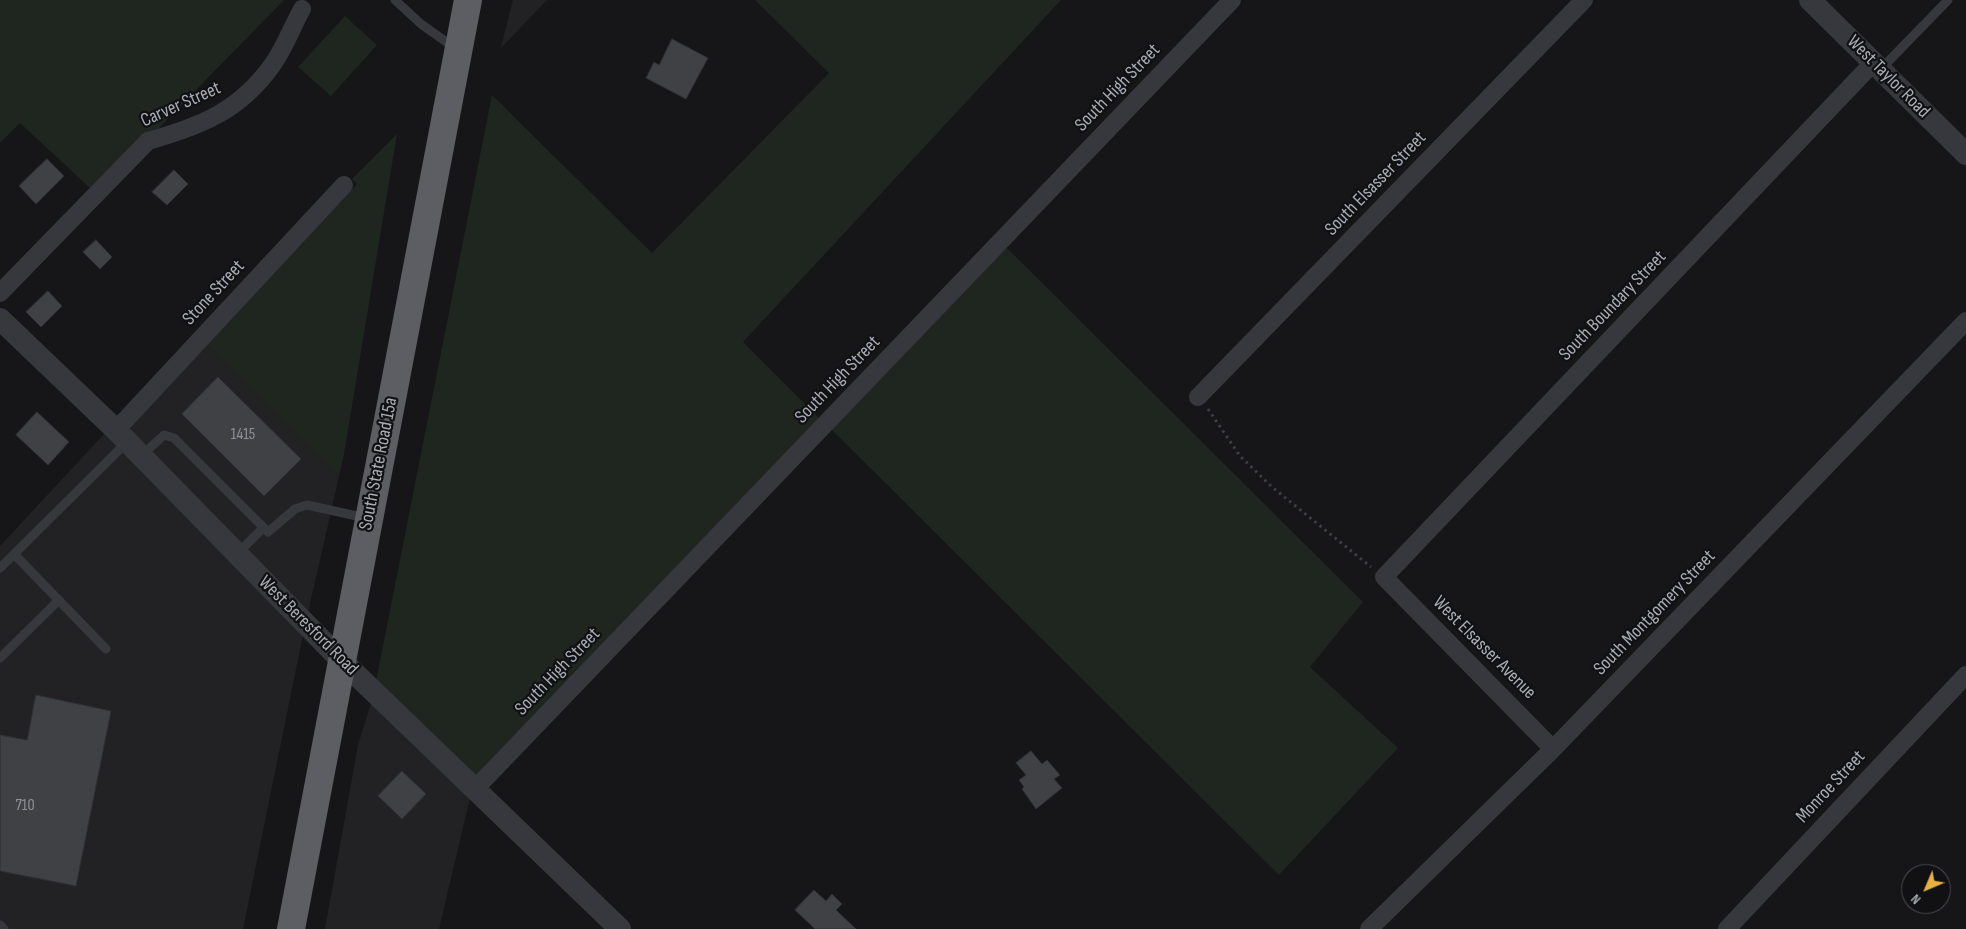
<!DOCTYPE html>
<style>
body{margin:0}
#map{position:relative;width:1966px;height:929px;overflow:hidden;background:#161618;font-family:"Sofia Sans Condensed",sans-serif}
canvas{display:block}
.north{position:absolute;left:1901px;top:864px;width:50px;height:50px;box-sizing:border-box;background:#111113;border:1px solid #4e4f55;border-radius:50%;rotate:225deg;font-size:14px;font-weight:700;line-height:20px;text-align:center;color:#a9adb7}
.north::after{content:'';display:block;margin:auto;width:18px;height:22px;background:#e7b23f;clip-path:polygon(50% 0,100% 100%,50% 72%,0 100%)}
</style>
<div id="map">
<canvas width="1966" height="929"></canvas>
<div class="north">N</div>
</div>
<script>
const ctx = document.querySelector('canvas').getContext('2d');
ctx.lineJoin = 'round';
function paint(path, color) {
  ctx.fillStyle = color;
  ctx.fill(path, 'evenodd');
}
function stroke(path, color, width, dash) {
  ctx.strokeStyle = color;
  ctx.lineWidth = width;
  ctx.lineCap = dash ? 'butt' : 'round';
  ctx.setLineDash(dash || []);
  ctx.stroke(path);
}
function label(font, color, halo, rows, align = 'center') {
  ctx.font = font + ' "Sofia Sans Condensed",sans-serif';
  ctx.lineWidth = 4.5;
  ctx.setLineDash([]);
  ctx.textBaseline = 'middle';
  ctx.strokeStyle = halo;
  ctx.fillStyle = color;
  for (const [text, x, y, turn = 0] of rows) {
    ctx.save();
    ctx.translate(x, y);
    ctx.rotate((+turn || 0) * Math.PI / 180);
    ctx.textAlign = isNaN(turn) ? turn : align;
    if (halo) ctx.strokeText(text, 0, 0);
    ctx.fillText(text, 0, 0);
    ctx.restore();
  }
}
paint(new Path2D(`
 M 513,0 L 547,0 L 501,48 L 501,47 Z
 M 207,344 L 339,476 L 308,613 L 128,429 Z
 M 105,433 L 303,635 L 243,929 L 0,929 L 0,546 Z
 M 371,703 L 470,798 L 439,929 L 325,929 L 358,745 Z`), '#222225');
paint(new Path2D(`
 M 0,0 L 284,0 L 157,130 L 142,135 L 90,188 L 20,123 L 0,143 Z
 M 755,0 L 1061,0 L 743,342 L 819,418 L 475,777 L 376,681 L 492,95 L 652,253 L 829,73 Z
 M 345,16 L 377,45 L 331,96 L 298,67 Z
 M 397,134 L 344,454 L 339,476 L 207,344 L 357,184 L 352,179 Z
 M 1006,247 L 1363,602 L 1310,667 L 1398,748 L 1279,875 L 831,429 Z`), '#1e261f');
const building = new Path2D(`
 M 672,39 L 708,58 L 686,99 L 646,78 L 654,62 L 659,65 Z
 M 47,159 L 64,176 L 36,204 L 19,186 Z
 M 174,170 L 188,184 L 167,205 L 152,192 Z
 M 96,240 L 112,257 L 100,269 L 83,252 Z
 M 48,291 L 62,306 L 41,327 L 26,312 Z
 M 218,377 L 301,459 L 264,496 L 182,414 Z
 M 37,412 L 69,442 L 48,465 L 16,435 Z
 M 36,695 L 111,711 L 76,886 L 0,871 L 0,735 L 27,740 Z
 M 1031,751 L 1042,764 L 1047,760 L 1060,775 L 1054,779 L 1062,788 L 1036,809 L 1022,789 L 1024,787 L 1019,780 L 1026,775 L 1016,763 Z
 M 402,771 L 426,794 L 402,819 L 378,796 Z
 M 814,890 L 826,901 L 832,894 L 842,904 L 836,910 L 856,929 L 815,929 L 795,910 Z`);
paint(building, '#404145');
stroke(building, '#303034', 1);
stroke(new Path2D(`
 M 1208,409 L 1240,456 L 1272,487 L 1371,567`), '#3d3f44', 3, [2.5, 4]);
stroke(new Path2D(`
 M 395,0 L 421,24 L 455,48
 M 1880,70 L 1948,0
 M 142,455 L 164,435 L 174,438 L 268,532 L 295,509 L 307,505 L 366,518
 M 14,554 L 106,649
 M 237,554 L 263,528
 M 0,568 L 127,442
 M 0,658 L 59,600
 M 0,925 L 4,929`), '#37383d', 9);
stroke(new Path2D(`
 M 0,293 L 148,141 C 201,126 240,111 273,64 C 285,47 292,27 302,9
 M 1198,397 L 1584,0
 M 116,430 L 344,185
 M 1553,749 L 1384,577 L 1873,63
 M 475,789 L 1232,0
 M 1369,929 L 1553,749 L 1966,321
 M 1727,929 L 1966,675`), '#37383d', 18);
stroke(new Path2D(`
 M 1810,0 L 1966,154
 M 0,319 L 116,430 L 342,661 L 620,929`), '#37383d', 22);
stroke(new Path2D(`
 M 291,929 L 468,0`), '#5c5e64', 28);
label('16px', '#8f929a', null, [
 ["1415",243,435],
 ["710",25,806]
]);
label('19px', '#a9adb7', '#111113', [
 ["West Taylor Road",1888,77,45],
 ["South High Street",1118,88,-46],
 ["Carver Street",181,105,-24],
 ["South Elsasser Street",1376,184,-46],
 ["Stone Street",214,293,-47],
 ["South Boundary Street",1613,306,-46],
 ["South High Street",838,380,-46],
 ["South State Road 15a",379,464,-79],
 ["South Montgomery Street",1655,613,-46],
 ["West Beresford Road",308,626,45],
 ["West Elsasser Avenue",1484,648,45],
 ["South High Street",558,672,-46],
 ["Monroe Street",1831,787,-47]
]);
</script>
